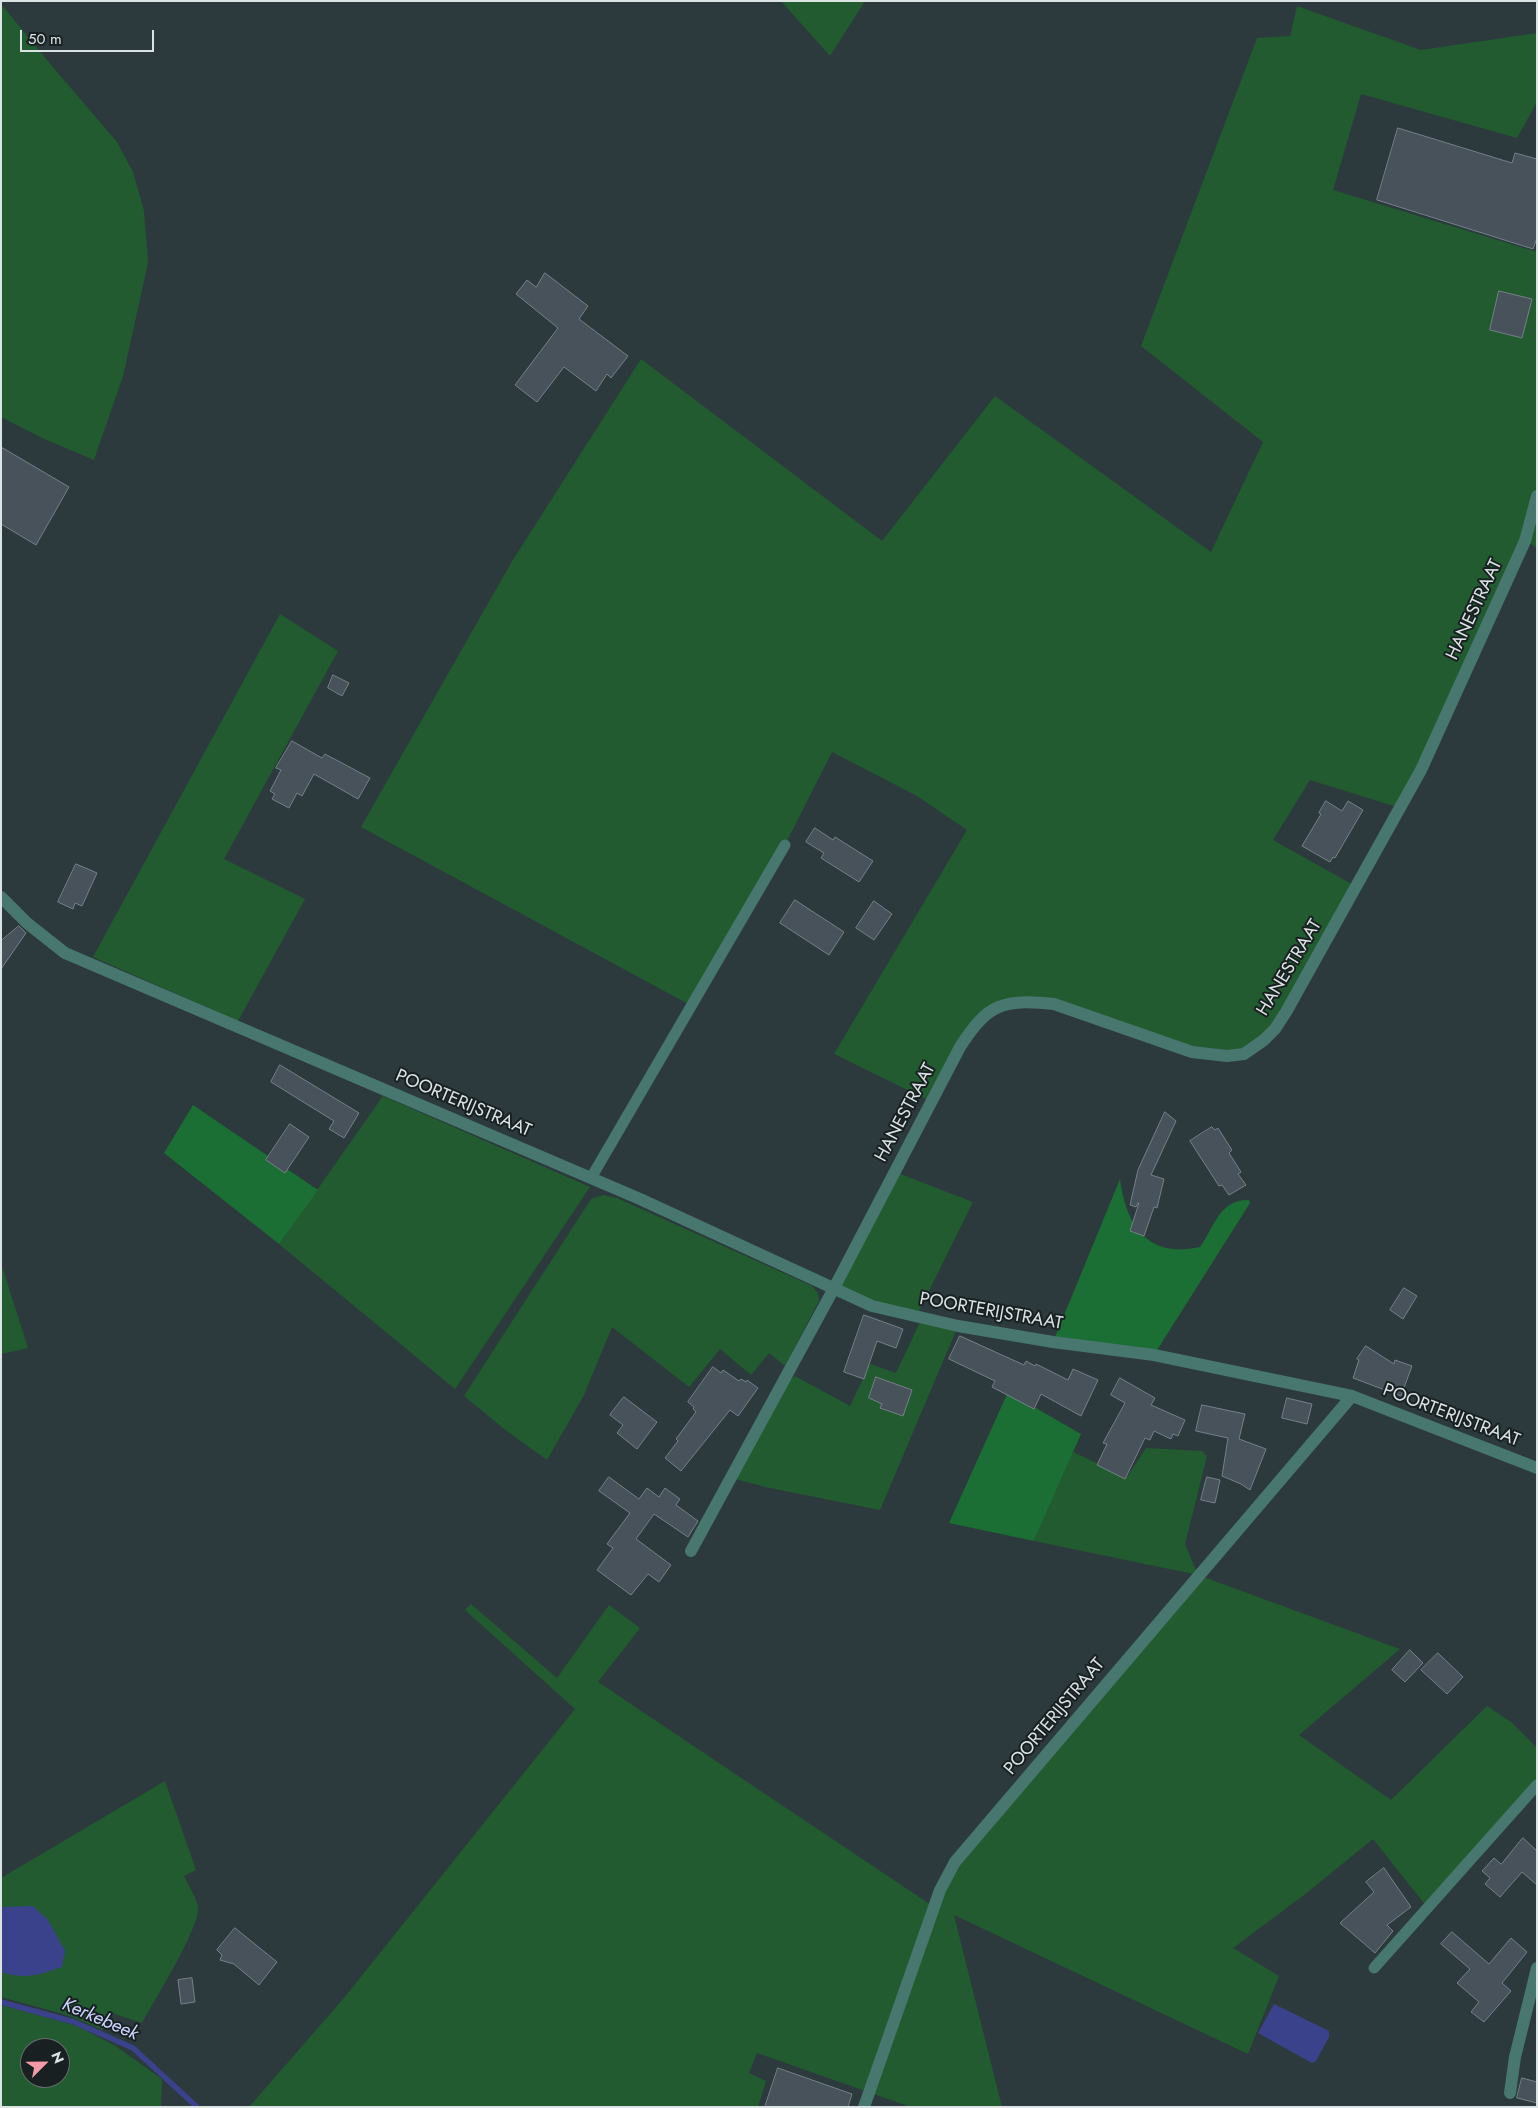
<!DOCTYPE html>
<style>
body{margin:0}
#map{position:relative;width:1538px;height:2108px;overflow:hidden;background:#2c3a3d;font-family:Jost,sans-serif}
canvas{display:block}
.frame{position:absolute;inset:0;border:2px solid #dbe3e5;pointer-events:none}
.north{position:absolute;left:20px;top:2038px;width:50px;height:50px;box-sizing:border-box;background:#192021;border:1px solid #676e6f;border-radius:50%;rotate:67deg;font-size:14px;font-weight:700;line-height:20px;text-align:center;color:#dbe3e5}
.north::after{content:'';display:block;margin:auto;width:18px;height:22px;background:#f39aa7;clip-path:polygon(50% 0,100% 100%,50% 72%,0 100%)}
.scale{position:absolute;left:20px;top:30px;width:134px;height:22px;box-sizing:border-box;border:2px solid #dbe3e5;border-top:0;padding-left:6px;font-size:15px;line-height:18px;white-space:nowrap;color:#dbe3e5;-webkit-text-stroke:4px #192021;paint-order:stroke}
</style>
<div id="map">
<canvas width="1538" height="2108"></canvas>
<div class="frame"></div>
<div class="north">N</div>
<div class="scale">50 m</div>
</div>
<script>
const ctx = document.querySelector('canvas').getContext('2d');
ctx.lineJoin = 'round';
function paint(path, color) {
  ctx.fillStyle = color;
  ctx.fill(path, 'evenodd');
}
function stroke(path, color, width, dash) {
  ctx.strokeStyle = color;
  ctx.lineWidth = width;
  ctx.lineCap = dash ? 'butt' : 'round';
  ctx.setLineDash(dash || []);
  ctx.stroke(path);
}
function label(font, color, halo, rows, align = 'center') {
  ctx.font = font + ' Jost,sans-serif';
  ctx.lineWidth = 4;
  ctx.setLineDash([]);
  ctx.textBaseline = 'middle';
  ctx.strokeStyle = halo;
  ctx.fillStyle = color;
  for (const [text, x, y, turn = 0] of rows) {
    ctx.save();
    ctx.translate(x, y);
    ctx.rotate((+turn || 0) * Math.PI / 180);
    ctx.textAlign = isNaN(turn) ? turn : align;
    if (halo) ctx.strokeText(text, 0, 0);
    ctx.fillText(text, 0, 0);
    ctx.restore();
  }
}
paint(new Path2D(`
 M 781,1 L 865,1 L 830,56 Z
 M 1,4 L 52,66 L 117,142 L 133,172 L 144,211 L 148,263 L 123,376 L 94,460 L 42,438 L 1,417 Z
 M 1297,6 L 1421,50 L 1537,33 L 1537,102 L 1517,138 L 1361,94 L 1333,190 L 1537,252 L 1537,548 L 1526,541 L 1400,808 L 1310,780 L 1273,840 L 1357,887 L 1264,1040 L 1227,1056 L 1030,1002 L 986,1015 L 932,1102 L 834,1054 L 967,830 L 917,796 L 832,752 L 785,845 L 692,1006 L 361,827 L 511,563 L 641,359 L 882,541 L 995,396 L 1211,552 L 1263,442 L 1141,346 L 1257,38 L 1290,36 Z
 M 280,614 L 338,651 L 224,859 L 305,899 L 238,1021 L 93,957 Z
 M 383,1096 L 590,1187 L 455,1389 L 279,1244 Z
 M 895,1172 L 973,1202 L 916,1317 L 833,1290 Z
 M 603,1195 L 617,1198 L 812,1286 L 818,1293 L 819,1301 L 785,1366 L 769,1353 L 751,1375 L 720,1349 L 689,1387 L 612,1327 L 584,1395 L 547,1460 L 504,1429 L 464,1396 L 591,1199 Z
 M 1,1263 L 28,1348 L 1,1354 Z
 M 922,1318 L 958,1326 L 880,1510 L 765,1487 L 735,1479 L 788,1380 L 795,1376 L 850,1406 L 870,1364 L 896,1373 Z
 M 1146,1448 L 1202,1451 L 1207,1456 L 1185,1544 L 1198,1575 L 1400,1649 L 1299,1735 L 1391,1800 L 1487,1706 L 1511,1722 L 1537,1748 L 1537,1785 L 1427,1907 L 1373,1839 L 1304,1895 L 1233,1948 L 1279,1976 L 1248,2054 L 954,1915 L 1002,2107 L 911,2107 L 757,2053 L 749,2073 L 766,2081 L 758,2107 L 249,2107 L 344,1998 L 575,1709 L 465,1610 L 471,1604 L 557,1678 L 609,1605 L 640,1628 L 598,1682 L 934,1907 L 940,1890 L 1198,1575 L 1034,1541 L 1073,1452 L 1127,1477 Z
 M 165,1781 L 196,1870 L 184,1876 C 188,1885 197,1898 198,1908 C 200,1927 153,2003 142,2023 L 112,2013 L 103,2030 L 67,2015 L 1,1997 L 1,1878 Z
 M 1,2005 L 77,2026 L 114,2045 L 162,2079 L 161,2107 L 1,2107 ZM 30,2048 L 60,2048 L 60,2078 L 30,2078 Z`), '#225b30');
paint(new Path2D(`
 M 193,1105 L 318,1190 L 279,1244 L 164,1153 Z
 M 1120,1179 C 1126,1225 1147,1259 1200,1247 C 1214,1228 1219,1199 1249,1200 L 1250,1203 L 1154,1355 L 1053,1342 Z
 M 1008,1392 L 1081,1434 L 1034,1541 L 949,1523 Z`), '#1b6e34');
paint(new Path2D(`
 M 33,1906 L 48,1920 L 65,1951 L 62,1967 C 39,1975 25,1980 1,1972 L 1,1907 Z
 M 1274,2004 L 1329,2031 L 1329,2037 L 1316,2061 L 1312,2063 L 1258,2033 Z`), '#3b428c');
stroke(new Path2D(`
 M 1,2002 L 74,2022 L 133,2048 L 197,2107`), '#3b428c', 5.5);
const building = new Path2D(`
 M 1398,128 L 1512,163 L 1515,153 L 1537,159 L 1537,238 L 1533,249 L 1377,200 Z
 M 545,273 L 588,306 L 579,319 L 628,356 L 611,378 L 607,374 L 596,391 L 564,367 L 537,402 L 515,385 L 558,328 L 516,294 L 527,280 L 536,287 Z
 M 1499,291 L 1532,299 L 1522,338 L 1490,330 Z
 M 1,447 L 69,487 L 36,545 L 1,524 Z
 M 333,675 L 349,683 L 342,696 L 328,688 Z
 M 292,741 L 322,758 L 325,754 L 370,778 L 358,799 L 314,774 L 302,796 L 297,793 L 289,808 L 272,799 L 275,794 L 270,791 L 281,770 L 276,768 Z
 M 1326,801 L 1342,811 L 1348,801 L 1363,810 L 1335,858 L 1333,857 L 1330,862 L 1302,846 L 1321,814 L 1319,813 Z
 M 815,828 L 833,840 L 835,837 L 873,861 L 859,882 L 821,858 L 824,853 L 806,842 Z
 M 76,864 L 97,873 L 82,906 L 75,903 L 73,909 L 58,902 Z
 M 795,900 L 844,932 L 829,955 L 780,923 Z
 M 874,901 L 892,914 L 874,940 L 856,928 Z
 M 19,926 L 26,933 L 1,969 L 1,941 Z
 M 280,1065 L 359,1113 L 344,1138 L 329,1129 L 334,1121 L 271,1082 Z
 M 1165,1112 L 1176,1121 L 1151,1175 L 1164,1179 L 1157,1208 L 1154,1207 L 1144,1236 L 1130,1231 L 1139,1203 L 1138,1203 L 1136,1207 L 1130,1205 L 1138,1170 Z
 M 290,1124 L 309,1137 L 285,1173 L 266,1160 Z
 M 1212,1127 L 1215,1130 L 1218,1128 L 1232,1150 L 1229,1153 L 1241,1172 L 1238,1174 L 1246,1185 L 1229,1195 L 1222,1185 L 1219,1186 L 1190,1141 Z
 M 1404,1288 L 1417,1296 L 1403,1319 L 1390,1310 Z
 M 864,1315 L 903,1329 L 896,1348 L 877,1341 L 864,1379 L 844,1372 Z
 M 960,1336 L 1024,1365 L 1026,1361 L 1035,1366 L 1036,1364 L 1068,1380 L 1073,1369 L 1098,1380 L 1081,1416 L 1041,1394 L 1034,1409 L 992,1387 L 995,1381 L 949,1359 Z
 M 1366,1346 L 1394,1364 L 1395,1360 L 1412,1366 L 1401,1396 L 1353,1378 L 1359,1360 L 1357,1359 Z
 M 713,1367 L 721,1373 L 723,1370 L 739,1381 L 741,1379 L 746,1382 L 747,1380 L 758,1388 L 738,1416 L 730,1410 L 681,1471 L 665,1458 L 678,1441 L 676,1439 L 696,1412 L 693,1409 L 694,1407 L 688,1402 Z
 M 876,1377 L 912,1390 L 903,1416 L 880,1408 L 882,1404 L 869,1398 Z
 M 1120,1378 L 1155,1398 L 1151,1405 L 1185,1420 L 1178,1436 L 1173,1434 L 1171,1439 L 1154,1431 L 1150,1440 L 1145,1438 L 1125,1479 L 1097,1465 L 1107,1444 L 1103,1443 L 1125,1403 L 1111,1395 Z
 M 624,1397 L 657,1422 L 637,1449 L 617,1433 L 623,1425 L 610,1415 Z
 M 1287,1398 L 1312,1404 L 1307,1424 L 1282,1418 Z
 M 1202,1405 L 1245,1414 L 1239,1439 L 1266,1449 L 1250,1490 L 1241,1484 L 1222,1476 L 1228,1438 L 1196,1431 Z
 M 609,1477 L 639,1499 L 647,1488 L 659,1497 L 665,1488 L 680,1499 L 676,1505 L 698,1521 L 688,1537 L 654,1514 L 636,1539 L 671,1565 L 659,1582 L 648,1574 L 631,1595 L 597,1570 L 613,1548 L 607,1544 L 630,1513 L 599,1491 Z
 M 1207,1477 L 1220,1480 L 1215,1503 L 1201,1500 Z
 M 1410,1650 L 1423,1663 L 1405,1682 L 1392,1670 Z
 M 1438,1653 L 1463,1677 L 1447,1694 L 1421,1670 Z
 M 1523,1838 L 1537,1851 L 1537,1885 L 1522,1872 L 1500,1897 L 1485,1884 L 1490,1878 L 1482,1871 L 1494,1858 L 1501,1864 Z
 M 1384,1868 L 1411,1907 L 1387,1925 L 1393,1931 L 1375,1953 L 1340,1923 L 1374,1892 L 1366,1882 Z
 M 235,1928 L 277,1962 L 259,1985 L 234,1964 L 220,1960 L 222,1955 L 217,1950 Z
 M 1452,1932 L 1489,1964 L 1511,1938 L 1527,1952 L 1502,1983 L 1511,1991 L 1484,2022 L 1471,2012 L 1479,2002 L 1457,1983 L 1470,1969 L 1441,1944 Z
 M 192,1978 L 195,2002 L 181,2004 L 178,1980 Z
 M 778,2068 L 852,2094 L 848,2107 L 765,2107 Z
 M 1522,2078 L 1537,2082 L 1537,2103 L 1517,2098 Z`);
paint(building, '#48525a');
stroke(building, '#758089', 1);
stroke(new Path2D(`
 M 591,1178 L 785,845
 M 1374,1968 L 1537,1785`), '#47776e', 11);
stroke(new Path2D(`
 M 1,897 L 27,923 L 65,953 L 640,1199 L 872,1306 L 958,1326 L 1053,1342 L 1154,1355 L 1352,1396 L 1537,1468
 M 691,1551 L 833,1290 L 960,1047 C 988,1003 1003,999 1054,1004 L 1192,1052 L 1227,1056 L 1244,1054 L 1264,1040 L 1275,1029 L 1286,1012 L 1421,770 L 1525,541 L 1537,496
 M 1510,2093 L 1515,2057 L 1537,1968
 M 864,2107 L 940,1890 L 955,1862 L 1352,1396`), '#47776e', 12);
label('18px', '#dbe3e5', '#192021', [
 ["HANESTRAAT",1475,610,-65],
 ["HANESTRAAT",1290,968,-59],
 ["POORTERIJSTRAAT",463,1104,23],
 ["HANESTRAAT",906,1113,-62],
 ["POORTERIJSTRAAT",991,1312,10],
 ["POORTERIJSTRAAT",1451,1416,21],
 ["POORTERIJSTRAAT",1055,1717,-50]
]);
label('italic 19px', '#cad4ff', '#192021', [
 ["Kerkebeek",100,2020,23]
]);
</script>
